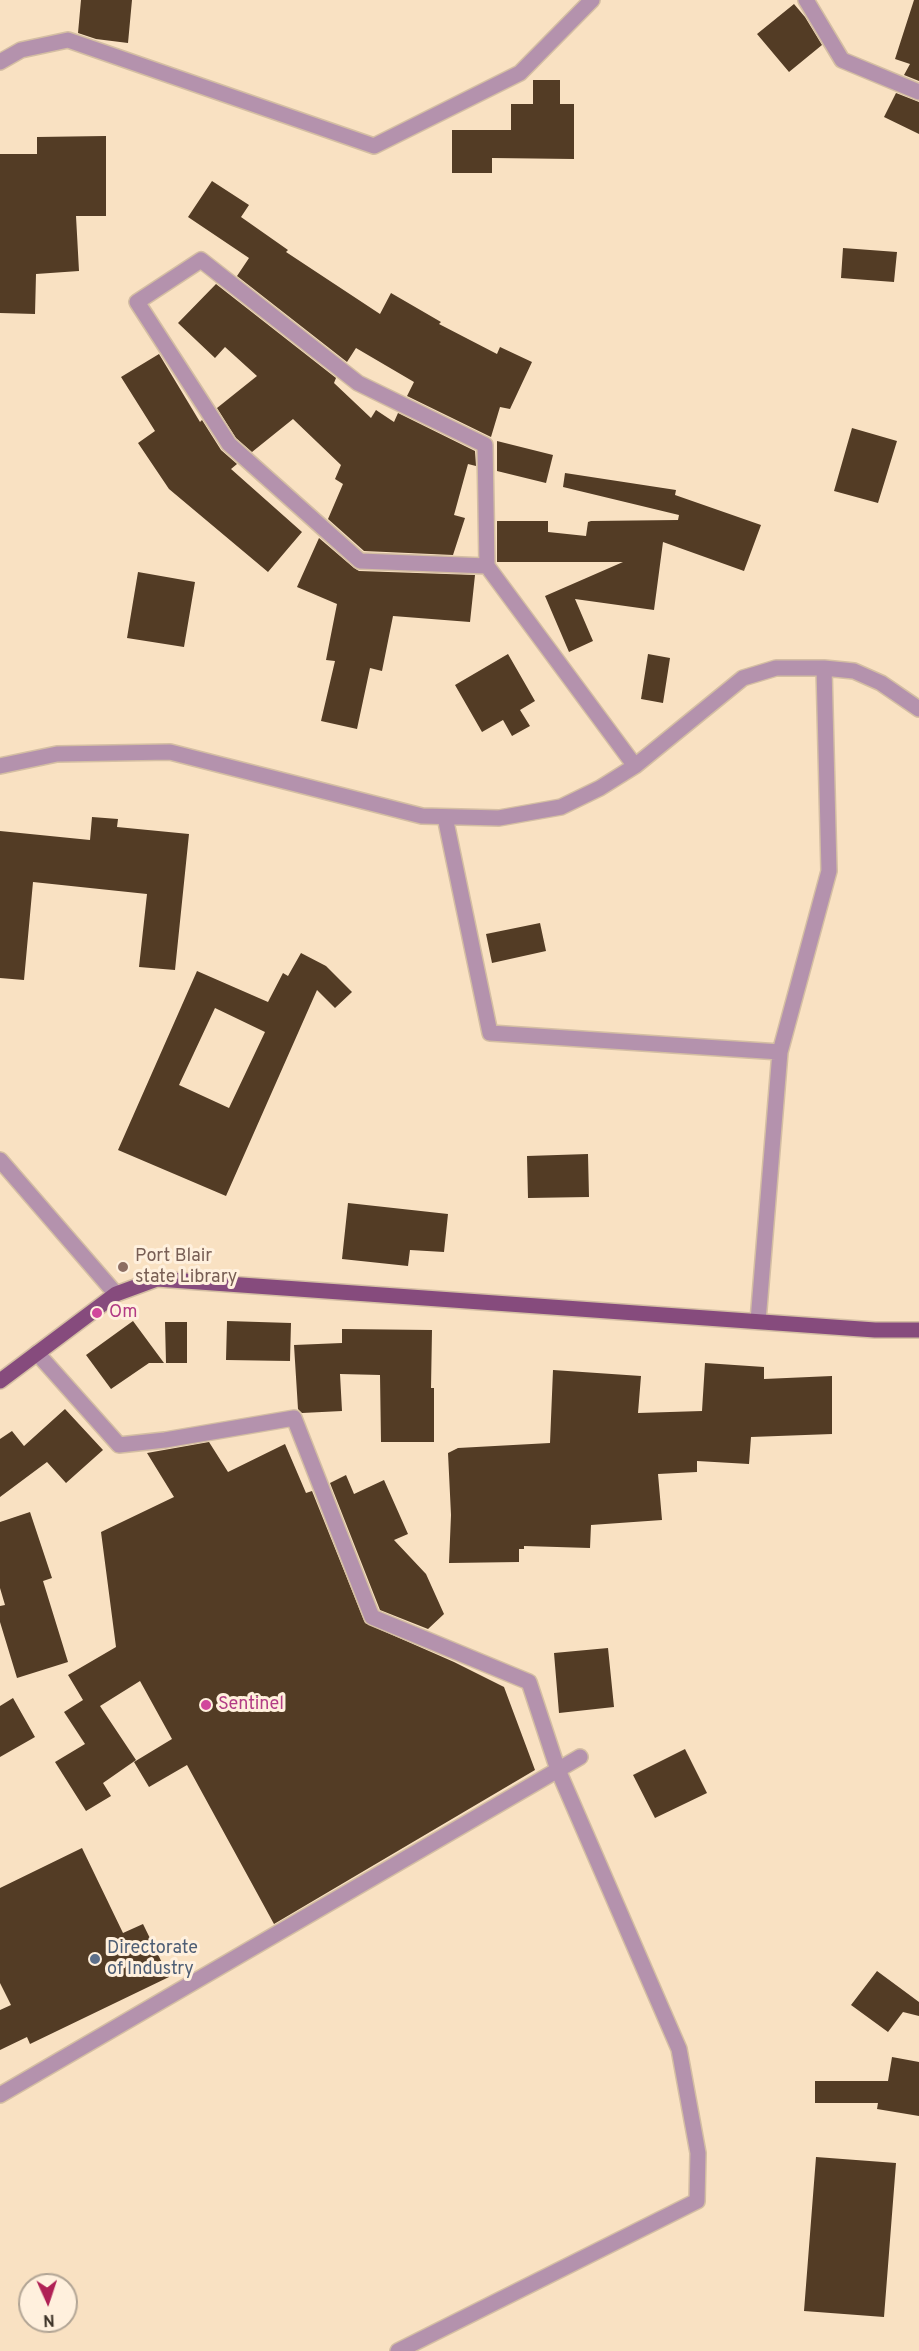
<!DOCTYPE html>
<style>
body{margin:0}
#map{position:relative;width:919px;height:2351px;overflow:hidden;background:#f9e1c2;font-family:Overpass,sans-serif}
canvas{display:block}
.north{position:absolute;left:18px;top:2273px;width:60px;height:60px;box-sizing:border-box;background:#fff0dd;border:2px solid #b2a595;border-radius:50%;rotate:177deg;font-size:16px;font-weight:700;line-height:24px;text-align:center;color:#3e3428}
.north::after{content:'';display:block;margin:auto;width:21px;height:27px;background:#b02155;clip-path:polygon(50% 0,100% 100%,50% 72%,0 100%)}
</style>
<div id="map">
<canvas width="919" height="2351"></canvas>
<div class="north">N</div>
</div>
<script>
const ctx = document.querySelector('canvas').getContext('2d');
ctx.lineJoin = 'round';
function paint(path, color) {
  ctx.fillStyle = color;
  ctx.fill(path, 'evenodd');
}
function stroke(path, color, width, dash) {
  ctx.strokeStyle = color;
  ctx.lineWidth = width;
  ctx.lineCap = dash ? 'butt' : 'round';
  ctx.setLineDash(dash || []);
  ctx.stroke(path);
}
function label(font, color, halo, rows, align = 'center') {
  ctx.font = font + ' Overpass,sans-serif';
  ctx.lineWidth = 6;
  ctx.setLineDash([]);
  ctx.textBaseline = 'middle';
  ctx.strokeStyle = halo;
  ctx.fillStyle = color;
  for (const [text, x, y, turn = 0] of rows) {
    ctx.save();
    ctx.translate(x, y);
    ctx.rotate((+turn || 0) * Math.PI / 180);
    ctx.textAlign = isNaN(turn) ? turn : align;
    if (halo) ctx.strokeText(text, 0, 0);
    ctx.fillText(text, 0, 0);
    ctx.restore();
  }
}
paint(new Path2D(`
 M 81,0 L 132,0 L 128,43 L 96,39 L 78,33 Z
 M 914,0 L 919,0 L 919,81 L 904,75 L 910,64 L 895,59 Z
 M 794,4 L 805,17 L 822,45 L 789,72 L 757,34 Z
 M 533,80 L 560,80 L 560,104 L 574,104 L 574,159 L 492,158 L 492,173 L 452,173 L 452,130 L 511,130 L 511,104 L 533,104 Z
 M 896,93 L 919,102 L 919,134 L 884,117 Z
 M 106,136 L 106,216 L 76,216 L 79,271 L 36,274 L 35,314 L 0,313 L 0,154 L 37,154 L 37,137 Z
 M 212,181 L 249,205 L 241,217 L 288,250 L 286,252 L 380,314 L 391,293 L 441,322 L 439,324 L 497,354 L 500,347 L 532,362 L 510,409 L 500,407 L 491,437 L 407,396 L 414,382 L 356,348 L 347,362 L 237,276 L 249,258 L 188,217 Z
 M 843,248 L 897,252 L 894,282 L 841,278 Z
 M 216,284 L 336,378 L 334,383 L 371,418 L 376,410 L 394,422 L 398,413 L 475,451 L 476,466 L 468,464 L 454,515 L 465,518 L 453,555 L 364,551 L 328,519 L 343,484 L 335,479 L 341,465 L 293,419 L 252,452 L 236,438 L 217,408 L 257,376 L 225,347 L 215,358 L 178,323 Z
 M 159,354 L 200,422 L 202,420 L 221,450 L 237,464 L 231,469 L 302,532 L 268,572 L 169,489 L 138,443 L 155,431 L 121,377 Z
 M 852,428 L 897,441 L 878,503 L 834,491 Z
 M 497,441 L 553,455 L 546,483 L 497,471 Z
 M 565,473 L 676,490 L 675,495 L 761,525 L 744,571 L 663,542 L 654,610 L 575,599 L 593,641 L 569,652 L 545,596 L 623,562 L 497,562 L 497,521 L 548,521 L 548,532 L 586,536 L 588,522 L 591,521 L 678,520 L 679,515 L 563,487 Z
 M 319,538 L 354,568 L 359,571 L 475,575 L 470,622 L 393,616 L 382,671 L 370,668 L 357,729 L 321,721 L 335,661 L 326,660 L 337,604 L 297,587 Z
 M 138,572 L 195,582 L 184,647 L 127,638 Z
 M 508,654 L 535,701 L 520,710 L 530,726 L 512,736 L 503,720 L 482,732 L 455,685 Z
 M 648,654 L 670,658 L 663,703 L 641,699 Z
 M 92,817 L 118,819 L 117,827 L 189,834 L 175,970 L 139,967 L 147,894 L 33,882 L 24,980 L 0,978 L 0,831 L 90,840 Z
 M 540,923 L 546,951 L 492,963 L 486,934 Z
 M 301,953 L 326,966 L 352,992 L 335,1008 L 317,990 L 226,1196 L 118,1150 L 197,971 L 268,1002 L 283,973 L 288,976 ZM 215,1008 L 265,1032 L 229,1108 L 179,1085 Z
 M 588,1154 L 589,1197 L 528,1198 L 527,1156 Z
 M 348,1203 L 448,1214 L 444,1252 L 410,1250 L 408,1266 L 342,1259 Z
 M 133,1321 L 164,1363 L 149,1363 L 111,1389 L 86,1355 Z
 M 227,1321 L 291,1323 L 290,1361 L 226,1360 Z
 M 165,1322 L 187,1322 L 187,1363 L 166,1363 Z
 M 342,1329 L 432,1330 L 431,1388 L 434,1388 L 434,1442 L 381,1442 L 380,1375 L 340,1374 L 342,1411 L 302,1413 L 298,1409 L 294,1345 L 342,1343 Z
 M 705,1363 L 764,1367 L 764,1379 L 832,1376 L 832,1434 L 751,1437 L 749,1464 L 697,1461 L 697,1472 L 658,1474 L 662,1520 L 591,1525 L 590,1548 L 524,1546 L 524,1549 L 519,1549 L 519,1562 L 449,1563 L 451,1515 L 448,1453 L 458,1448 L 550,1443 L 553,1370 L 641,1376 L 638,1413 L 702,1411 Z
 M 65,1409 L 103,1450 L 66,1483 L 47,1462 L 0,1497 L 0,1439 L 12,1431 L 24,1446 Z
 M 209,1442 L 228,1472 L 285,1444 L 306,1493 L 312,1491 L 365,1623 L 454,1662 L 504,1687 L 535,1770 L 274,1924 L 187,1765 L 149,1787 L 134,1762 L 172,1739 L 140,1681 L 100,1706 L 136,1760 L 103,1783 L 111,1796 L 86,1811 L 55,1762 L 85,1744 L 64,1712 L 83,1700 L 68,1675 L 116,1647 L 101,1532 L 174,1497 L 147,1453 Z
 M 346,1475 L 354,1494 L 384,1480 L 408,1534 L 394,1540 L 426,1574 L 444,1614 L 428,1629 L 380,1610 L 330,1483 Z
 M 30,1512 L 52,1578 L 43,1581 L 68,1662 L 17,1678 L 0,1622 L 0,1606 L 5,1605 L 0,1588 L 0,1522 Z
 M 608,1648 L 614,1707 L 559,1713 L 554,1653 Z
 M 13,1698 L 35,1737 L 0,1757 L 0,1706 Z
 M 685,1749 L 707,1793 L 655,1818 L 633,1775 Z
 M 82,1848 L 123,1933 L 143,1924 L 169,1977 L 30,2044 L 27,2037 L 0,2050 L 0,2010 L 11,2005 L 0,1983 L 0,1888 Z
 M 877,1971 L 919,2002 L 919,2016 L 903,2012 L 888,2032 L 851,2005 Z
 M 892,2057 L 919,2062 L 919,2116 L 877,2109 L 878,2103 L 815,2103 L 815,2081 L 888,2081 Z
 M 816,2157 L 896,2163 L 884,2317 L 804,2311 Z`), '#533c25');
const minor = new Path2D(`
 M 806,0 L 842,60 L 919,92
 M 0,62 L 21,50 L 68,40 L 374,146 L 520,73 L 592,0
 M 487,566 L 360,561 L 229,444 L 137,302 L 201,260 L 358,383 L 485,445 L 487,566 L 635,766
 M 0,766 L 57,754 L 170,752 L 422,816 L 499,818 L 561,807 L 600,788 L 635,766 L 743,678 L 776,668 L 824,668 L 854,671 L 881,683 L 919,709
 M 445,817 L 490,1033 L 780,1052
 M 0,1160 L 116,1294
 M 758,1321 L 780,1052 L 829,871 L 824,668
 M 37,1353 L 119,1445 L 165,1440 L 294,1418 L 372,1617 L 529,1682 L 558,1770 L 679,2049 L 698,2153 L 697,2201 L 398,2351
 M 0,2095 L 580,1757`);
const major = new Path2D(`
 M 0,1381 L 116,1294 L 157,1279 L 875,1330 L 919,1330`);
stroke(minor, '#d4bea3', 18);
stroke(major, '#d4bea3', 18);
stroke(minor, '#b492ad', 15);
stroke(major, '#864b7d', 15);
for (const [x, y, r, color] of [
 [123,1267,6,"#8d6e63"],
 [97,1313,6,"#d1479c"],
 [206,1705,6,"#d1479c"],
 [95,1959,6,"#5c6f8a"]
]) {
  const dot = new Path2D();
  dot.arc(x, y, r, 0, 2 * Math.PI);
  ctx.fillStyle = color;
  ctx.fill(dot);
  stroke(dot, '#fff0dd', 2);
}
label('18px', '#785e54', '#fff0dd', [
 ["Port Blair",135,1257],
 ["state Library",135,1278]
], 'left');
label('18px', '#b23c85', '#fff0dd', [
 ["Om",109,1313],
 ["Sentinel",218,1705]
], 'left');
label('18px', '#4e5e75', '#fff0dd', [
 ["Directorate",107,1949],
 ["of Industry",107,1970]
], 'left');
</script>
